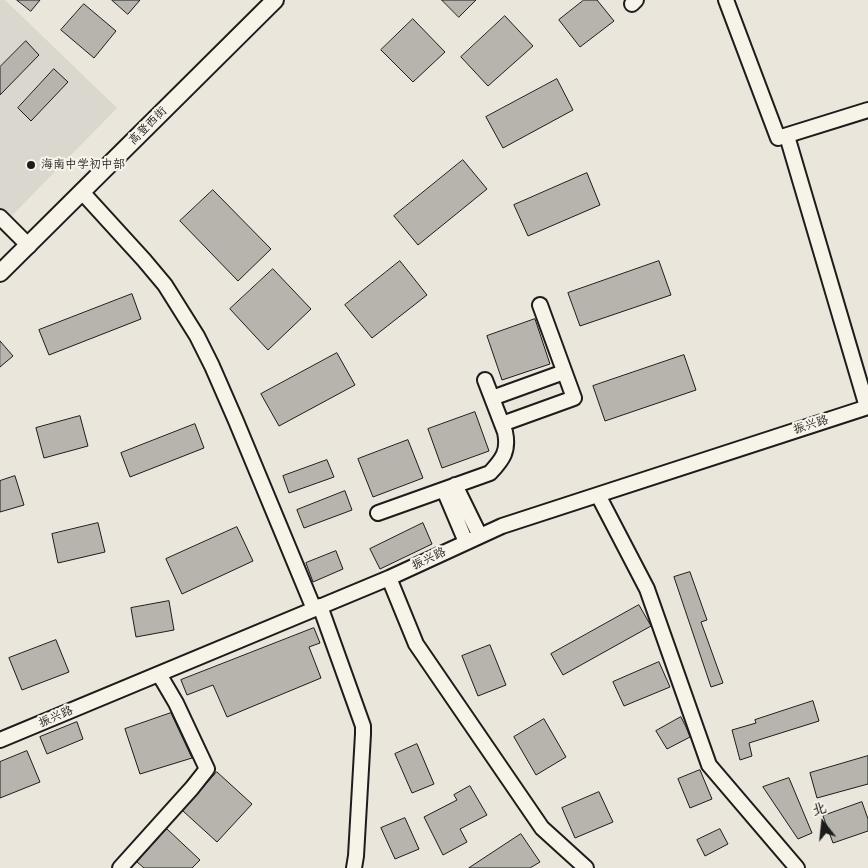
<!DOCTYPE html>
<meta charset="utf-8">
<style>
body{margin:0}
#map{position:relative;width:868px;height:868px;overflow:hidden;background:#eae6dc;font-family:"Shantell Sans","LXGW WenKai TC",sans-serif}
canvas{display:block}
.north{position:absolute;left:798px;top:798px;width:50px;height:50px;-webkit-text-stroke:4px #f7f3e8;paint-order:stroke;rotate:344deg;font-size:14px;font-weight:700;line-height:20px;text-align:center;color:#1c1c1c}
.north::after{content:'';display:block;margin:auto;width:18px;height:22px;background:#1c1c1c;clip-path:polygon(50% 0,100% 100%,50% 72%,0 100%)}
</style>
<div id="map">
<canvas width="868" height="868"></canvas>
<div class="north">北</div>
</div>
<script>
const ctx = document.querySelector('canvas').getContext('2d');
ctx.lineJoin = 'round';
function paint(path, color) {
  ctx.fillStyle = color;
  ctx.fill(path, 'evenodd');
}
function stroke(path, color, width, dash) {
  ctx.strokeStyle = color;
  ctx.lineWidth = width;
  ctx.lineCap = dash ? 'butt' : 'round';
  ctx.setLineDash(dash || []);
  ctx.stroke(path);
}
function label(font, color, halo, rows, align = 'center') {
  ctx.font = font + ' "Shantell Sans","LXGW WenKai TC",sans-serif';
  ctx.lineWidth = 4.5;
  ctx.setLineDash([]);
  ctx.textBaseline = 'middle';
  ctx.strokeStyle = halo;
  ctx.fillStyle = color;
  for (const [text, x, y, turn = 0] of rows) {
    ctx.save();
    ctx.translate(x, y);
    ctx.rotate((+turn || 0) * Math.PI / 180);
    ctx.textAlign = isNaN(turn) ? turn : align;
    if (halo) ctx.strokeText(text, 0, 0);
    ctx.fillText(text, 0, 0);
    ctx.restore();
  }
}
paint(new Path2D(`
 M 0,0 L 5,0 L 117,108 L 0,228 Z`), '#dad7ce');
const building = new Path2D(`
 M 17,0 L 40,0 L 31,11 Z
 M 112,0 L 140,0 L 128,14 Z
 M 442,0 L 476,0 L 459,17 Z
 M 584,0 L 597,0 L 614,21 L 580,47 L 559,20 Z
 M 84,4 L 116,31 L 94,58 L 61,30 Z
 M 505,16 L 533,46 L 488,86 L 461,57 Z
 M 413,19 L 445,52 L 413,82 L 381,50 Z
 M 26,41 L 39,55 L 0,95 L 0,67 Z
 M 54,69 L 68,82 L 31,121 L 18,108 Z
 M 557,79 L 573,110 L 503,148 L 486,117 Z
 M 463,160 L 487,189 L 418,245 L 394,216 Z
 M 587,173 L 600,205 L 528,236 L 514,205 Z
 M 213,190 L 271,249 L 238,281 L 180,221 Z
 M 400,261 L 427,295 L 372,338 L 345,305 Z
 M 659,261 L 671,295 L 580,326 L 568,293 Z
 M 273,269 L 311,309 L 268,350 L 230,309 Z
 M 132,294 L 141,319 L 49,355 L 39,330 Z
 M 535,319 L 550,364 L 502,380 L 487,336 Z
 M 0,341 L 13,356 L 0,367 Z
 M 337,353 L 355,385 L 279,426 L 261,394 Z
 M 684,355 L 696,390 L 605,421 L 593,386 Z
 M 475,412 L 489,451 L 442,468 L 428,429 Z
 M 80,416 L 88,446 L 44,458 L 36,428 Z
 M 195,424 L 204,448 L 130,477 L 121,453 Z
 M 408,440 L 423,478 L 373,497 L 358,459 Z
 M 327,460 L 334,477 L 289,493 L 283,476 Z
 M 15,476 L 24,505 L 0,512 L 0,481 Z
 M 345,491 L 352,510 L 304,528 L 297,510 Z
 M 98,523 L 105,552 L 58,563 L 52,534 Z
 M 423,523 L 432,544 L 380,569 L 370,549 Z
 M 237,527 L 253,561 L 182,594 L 166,559 Z
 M 336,551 L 343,569 L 313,582 L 306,563 Z
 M 690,572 L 707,620 L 701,622 L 723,683 L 711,687 L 674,577 Z
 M 169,601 L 174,630 L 136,637 L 131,608 Z
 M 639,605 L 651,626 L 563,675 L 551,654 Z
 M 314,628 L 320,643 L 309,647 L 321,678 L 227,717 L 213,685 L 187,695 L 181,680 Z
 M 56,640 L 69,672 L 22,690 L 9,658 Z
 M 490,645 L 506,685 L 478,696 L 462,656 Z
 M 659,662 L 670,687 L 624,706 L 613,682 Z
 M 813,701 L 819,721 L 749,743 L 752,756 L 740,760 L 732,730 L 756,723 L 755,720 Z
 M 171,713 L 192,758 L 140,774 L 125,729 Z
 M 681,717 L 686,727 L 690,737 L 667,749 L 656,731 Z
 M 544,719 L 566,757 L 536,775 L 514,737 Z
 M 77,722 L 83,739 L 47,754 L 40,737 Z
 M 417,744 L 434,784 L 412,793 L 395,754 Z
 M 27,751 L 40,782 L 0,798 L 0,762 Z
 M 868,756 L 868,784 L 817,798 L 810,773 Z
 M 700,770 L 712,799 L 690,808 L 678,779 Z
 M 217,772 L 252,804 L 217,842 L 183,811 Z
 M 789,778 L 812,833 L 798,839 L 763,787 Z
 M 470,786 L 487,815 L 460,829 L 467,842 L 443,855 L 424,817 L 457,800 L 454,795 Z
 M 599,792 L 613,822 L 575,838 L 562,808 Z
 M 862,802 L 868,819 L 868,831 L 833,843 L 823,816 Z
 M 405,818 L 419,849 L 395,859 L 381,828 Z
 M 167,829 L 200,860 L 192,868 L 144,868 L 137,862 Z
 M 720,829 L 728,844 L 705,856 L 697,840 Z
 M 521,834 L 540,862 L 530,868 L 469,868 Z`);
paint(building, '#b6b4ac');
stroke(building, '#1c1c1c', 1);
const minor = new Path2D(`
 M 726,0 L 778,138 L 868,110
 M 632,4 L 636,0
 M 787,136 L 867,407
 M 82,192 L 144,260 L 165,285 L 197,336 L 212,366 L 236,421 L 314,609
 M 0,217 L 29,246
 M 492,398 L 564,372
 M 502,424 L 574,398 L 540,305
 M 455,485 L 480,536
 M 444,490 L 466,542
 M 598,495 L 647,589 L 709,765 L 797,868
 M 378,513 L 490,473 C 503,459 509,451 505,432 L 485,380
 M 389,578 L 416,644 L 542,828 L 586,868
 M 320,606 L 363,726 L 363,734 L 356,856 L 354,868
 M 0,740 L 389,578 L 502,526 L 868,407
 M 120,868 L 192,788 L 207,769 L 176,703 L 159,674`);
const major = new Path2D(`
 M 0,273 L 275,0`);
stroke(minor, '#1c1c1c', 18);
stroke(major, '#1c1c1c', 20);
stroke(minor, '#f7f3e8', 14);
stroke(major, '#f7f3e8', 16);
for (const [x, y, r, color] of [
 [31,165,5,"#1c1c1c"]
]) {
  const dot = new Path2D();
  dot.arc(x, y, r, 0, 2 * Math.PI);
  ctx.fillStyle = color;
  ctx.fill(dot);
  stroke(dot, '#f7f3e8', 2);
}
label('12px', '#1c1c1c', '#f7f3e8', [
 ["高登西街",148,126,-45],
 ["振兴路",811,425,-18],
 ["振兴路",429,559,-25],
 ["振兴路",56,717,-23]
]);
label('12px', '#1c1c1c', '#f7f3e8', [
 ["海南中学初中部",41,165]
], 'left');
</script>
